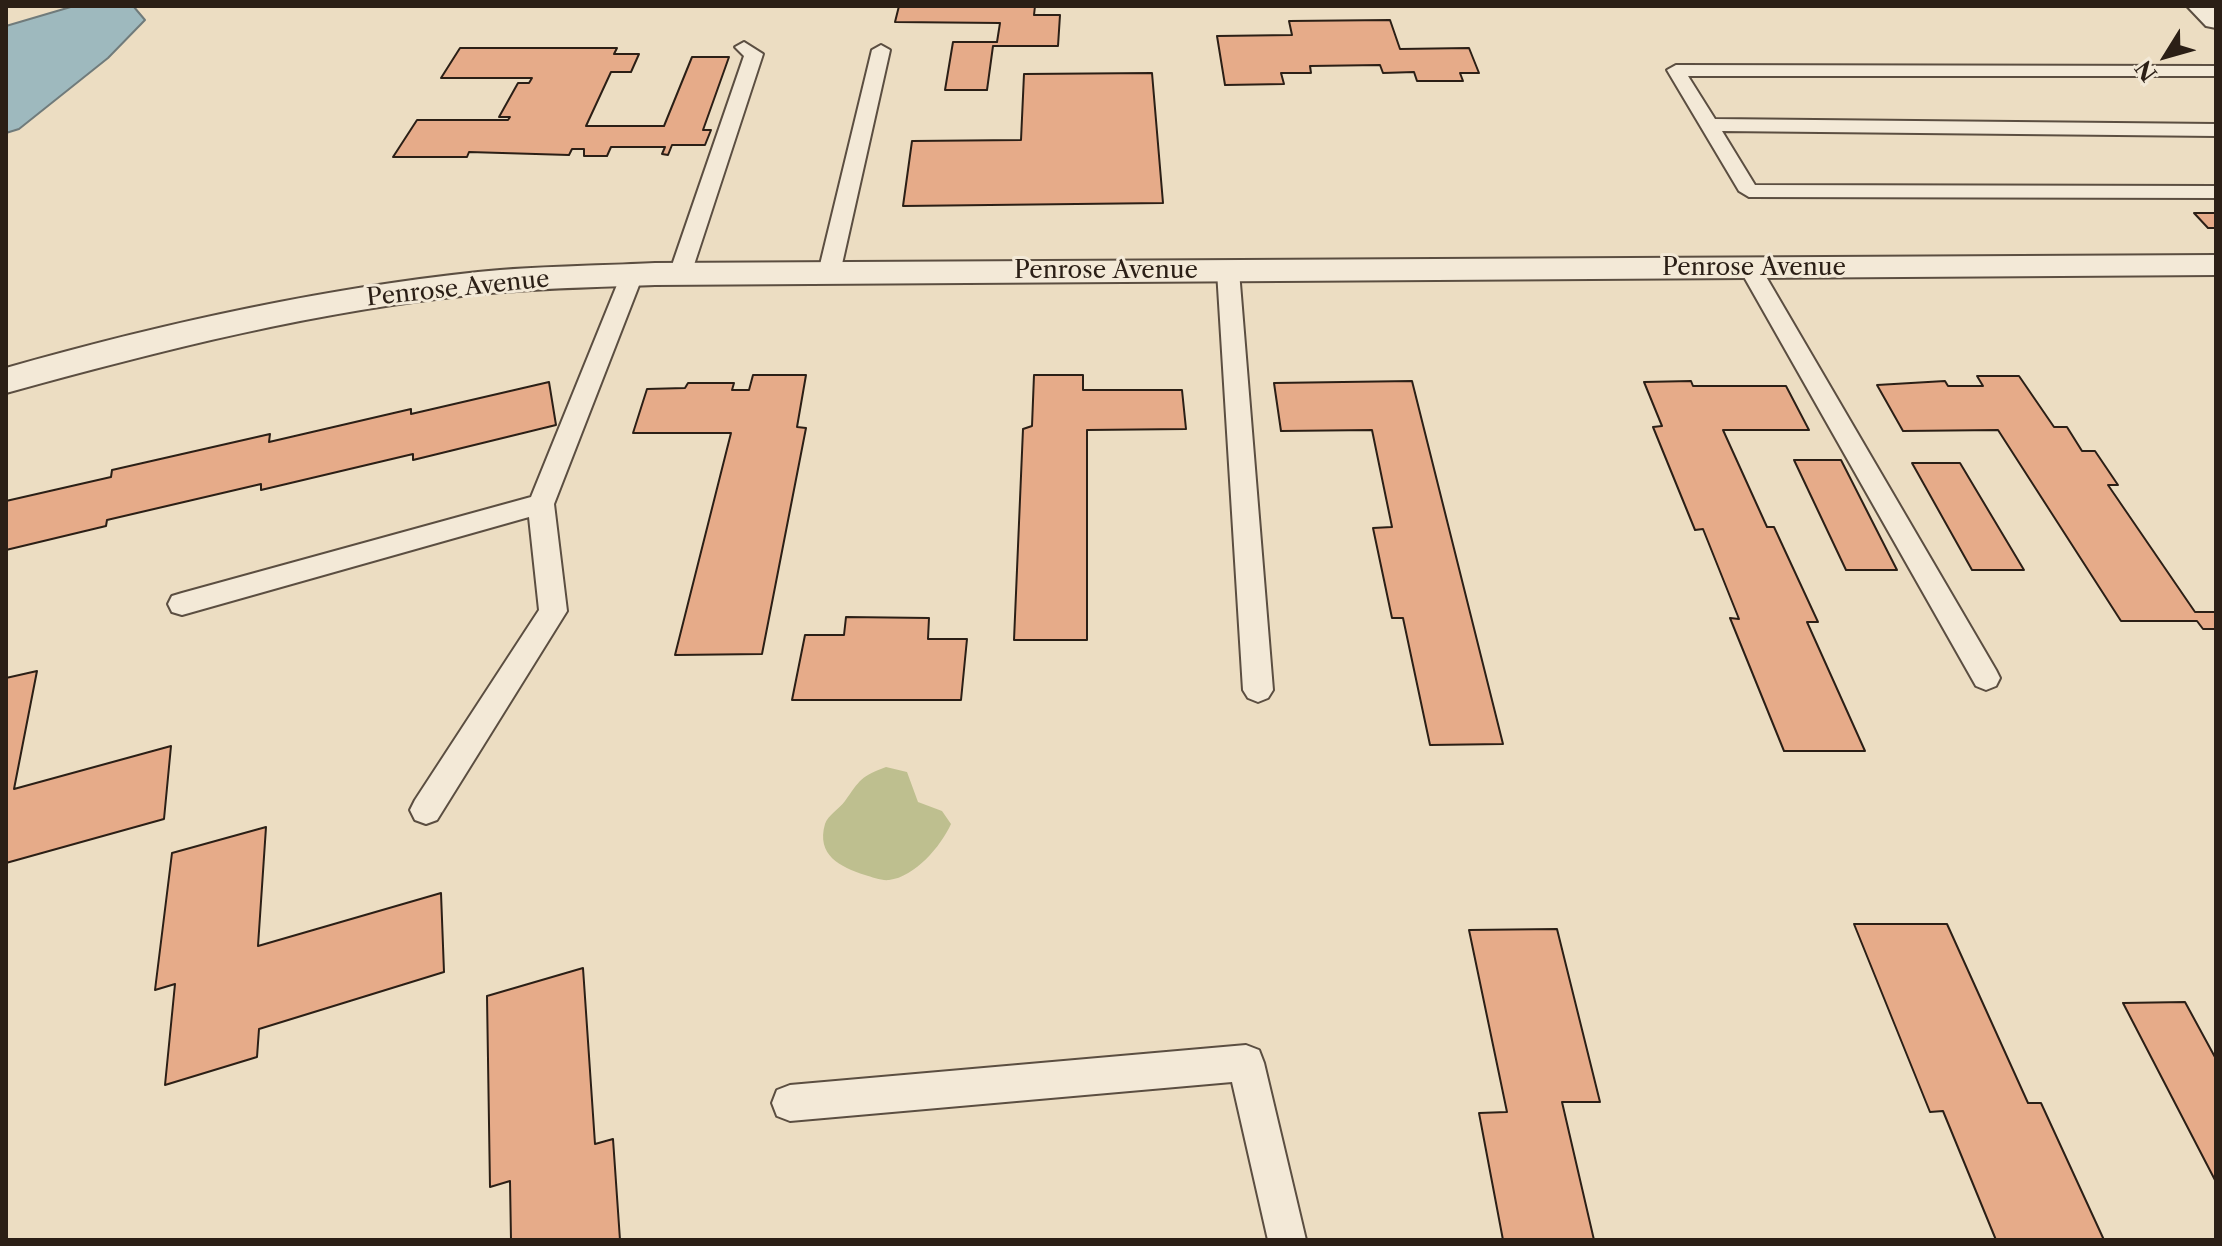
<!DOCTYPE html>
<style>
body{margin:0}
#map{position:relative;width:2222px;height:1246px;overflow:hidden;background:#ecddc2;font-family:"Libre Caslon Text",serif}
canvas{display:block}
.frame{position:absolute;inset:0;border:8px solid #2b1f16;pointer-events:none}
.north{position:absolute;left:2126px;top:16px;width:80px;height:80px;-webkit-text-stroke:6px #f3e9d7;paint-order:stroke;rotate:233deg;font-size:22px;font-weight:700;line-height:32px;text-align:center;color:#2b1f16}
.north::after{content:'';display:block;margin:auto;width:28px;height:36px;background:#2b1f16;clip-path:polygon(50% 0,100% 100%,50% 72%,0 100%)}
</style>
<div id="map">
<canvas width="2222" height="1246"></canvas>
<div class="frame"></div>
<div class="north">N</div>
</div>
<script>
const ctx = document.querySelector('canvas').getContext('2d');
ctx.lineJoin = 'round';
function paint(path, color) {
  ctx.fillStyle = color;
  ctx.fill(path, 'evenodd');
}
function stroke(path, color, width, dash) {
  ctx.strokeStyle = color;
  ctx.lineWidth = width;
  ctx.lineCap = dash ? 'butt' : 'round';
  ctx.setLineDash(dash || []);
  ctx.stroke(path);
}
function label(font, color, halo, rows, align = 'center') {
  ctx.font = font + ' "Libre Caslon Text",serif';
  ctx.lineWidth = 6;
  ctx.setLineDash([]);
  ctx.textBaseline = 'middle';
  ctx.strokeStyle = halo;
  ctx.fillStyle = color;
  for (const [text, x, y, turn = 0] of rows) {
    ctx.save();
    ctx.translate(x, y);
    ctx.rotate((+turn || 0) * Math.PI / 180);
    ctx.textAlign = isNaN(turn) ? turn : align;
    if (halo) ctx.strokeText(text, 0, 0);
    ctx.fillText(text, 0, 0);
    ctx.restore();
  }
}
paint(new Path2D(`
 M 886,767 L 907,772 L 918,802 L 942,811 L 951,824 C 941,846 915,877 889,880 C 882,881 872,877 865,875 C 840,867 816,855 825,824 C 828,815 839,809 845,801 C 860,780 861,776 886,767 Z`), '#bebf8f');
const water = new Path2D(`
 M 74,6 L 134,7 L 145,20 L 108,58 L 19,129 L 6,133 L 6,26 Z`);
paint(water, '#9eb9be');
stroke(water, '#707b7b', 2);
const building = new Path2D(`
 M 899,6 L 1035,6 L 1034,15 L 1060,15 L 1058,46 L 993,46 L 987,90 L 945,90 L 953,42 L 997,42 L 1000,23 L 895,22 Z
 M 1390,20 L 1400,49 L 1469,48 L 1479,73 L 1460,73 L 1463,81 L 1417,81 L 1414,72 L 1383,73 L 1380,65 L 1310,66 L 1311,73 L 1281,73 L 1284,84 L 1225,85 L 1217,36 L 1292,35 L 1289,21 Z
 M 460,48 L 617,48 L 614,54 L 639,54 L 631,72 L 611,72 L 586,126 L 664,126 L 692,57 L 729,57 L 703,130 L 711,130 L 705,145 L 672,145 L 668,155 L 662,154 L 665,147 L 611,147 L 607,156 L 584,156 L 584,149 L 572,149 L 569,155 L 469,152 L 467,157 L 393,157 L 417,120 L 508,120 L 510,117 L 499,117 L 518,83 L 529,83 L 532,78 L 441,78 Z
 M 1152,73 L 1163,203 L 903,206 L 912,141 L 1021,140 L 1024,74 Z
 M 2194,213 L 2216,213 L 2216,228 L 2208,228 Z
 M 753,375 L 806,375 L 797,427 L 806,428 L 762,654 L 675,655 L 731,433 L 633,433 L 647,389 L 685,388 L 688,383 L 734,383 L 732,390 L 749,390 Z
 M 1034,375 L 1083,375 L 1083,390 L 1182,390 L 1186,429 L 1087,430 L 1087,640 L 1014,640 L 1023,429 L 1032,426 Z
 M 1977,376 L 2019,376 L 2054,427 L 2067,427 L 2082,451 L 2095,451 L 2118,485 L 2108,485 L 2195,612 L 2216,612 L 2216,629 L 2203,629 L 2197,621 L 2121,621 L 1998,430 L 1903,431 L 1877,385 L 1945,381 L 1948,386 L 1983,386 Z
 M 1412,381 L 1503,744 L 1430,745 L 1403,618 L 1392,618 L 1373,528 L 1392,527 L 1372,430 L 1281,431 L 1274,383 Z
 M 1691,381 L 1693,386 L 1786,386 L 1809,430 L 1723,430 L 1767,527 L 1774,527 L 1818,622 L 1807,622 L 1865,751 L 1784,751 L 1730,618 L 1739,619 L 1703,529 L 1695,530 L 1653,427 L 1662,426 L 1644,382 Z
 M 549,382 L 556,425 L 413,460 L 413,454 L 261,490 L 261,484 L 107,520 L 106,526 L 6,550 L 6,501 L 111,477 L 112,470 L 270,434 L 269,442 L 411,409 L 411,414 Z
 M 1794,460 L 1841,460 L 1897,570 L 1846,570 Z
 M 1912,463 L 1960,463 L 2024,570 L 1972,570 Z
 M 846,617 L 929,618 L 928,639 L 967,639 L 961,700 L 792,700 L 805,635 L 844,635 Z
 M 37,671 L 14,789 L 171,746 L 164,819 L 6,863 L 6,678 Z
 M 266,827 L 258,946 L 441,893 L 444,972 L 259,1029 L 257,1057 L 165,1085 L 175,984 L 155,990 L 172,853 Z
 M 1854,924 L 1947,924 L 2028,1103 L 2041,1103 L 2104,1240 L 1996,1240 L 1943,1111 L 1930,1112 Z
 M 1557,929 L 1600,1102 L 1562,1102 L 1594,1240 L 1503,1240 L 1479,1113 L 1507,1112 L 1469,930 Z
 M 583,968 L 595,1144 L 613,1139 L 620,1240 L 511,1240 L 510,1181 L 490,1187 L 487,996 Z
 M 2185,1002 L 2216,1059 L 2216,1182 L 2123,1003 Z`);
paint(building, '#e6ab89');
stroke(building, '#2b1f16', 2);
const lane = new Path2D(`
 M 744,42 L 763,54 L 691,274 L 688,279 L 672,279 L 669,274 L 744,56 L 735,47 Z
 M 881,45 L 890,50 L 840,273 L 829,280 L 818,273 L 872,50 Z
 M 1676,65 L 2216,66 L 2216,76 L 1688,76 L 1715,119 L 2216,124 L 2216,136 L 1722,131 L 1755,185 L 2216,186 L 2216,198 L 1749,197 L 1739,191 L 1667,70 Z
 M 1750,261 L 1761,268 L 1996,670 L 2000,678 L 1996,686 L 1986,690 L 1976,686 L 1739,268 Z
 M 1228,264 L 1239,271 L 1273,690 L 1268,698 L 1258,702 L 1248,698 L 1243,690 L 1217,271 Z
 M 632,268 L 643,275 L 554,504 L 567,611 L 437,820 L 426,824 L 415,820 L 410,810 L 415,800 L 539,610 L 529,517 L 182,615 L 172,612 L 168,604 L 172,596 L 182,593 L 531,497 L 621,275 Z
 M 1246,1045 L 1259,1050 L 1264,1063 L 1306,1240 L 1268,1240 L 1232,1082 L 790,1121 L 777,1116 L 772,1103 L 777,1090 L 790,1085 Z`);
const street = new Path2D(`
 M 2187,6 L 2216,6 L 2216,28 L 2206,26 Z
 M 2216,255 L 2216,275 L 655,285 C 597,287 538,288 480,294 C 318,310 162,350 6,393 L 6,368 C 160,324 318,289 478,272 C 537,266 596,266 655,263 Z`);
stroke(lane, '#5b4e41', 4);
stroke(street, '#5b4e41', 4);
paint(lane, '#f3e9d7');
paint(street, '#f3e9d7');
label('24px', '#2b1f16', '#f3e9d7', [
 ["Penrose Avenue",1754,268],
 ["Penrose Avenue",1106,271],
 ["Penrose Avenue",458,289,-6]
]);
</script>
